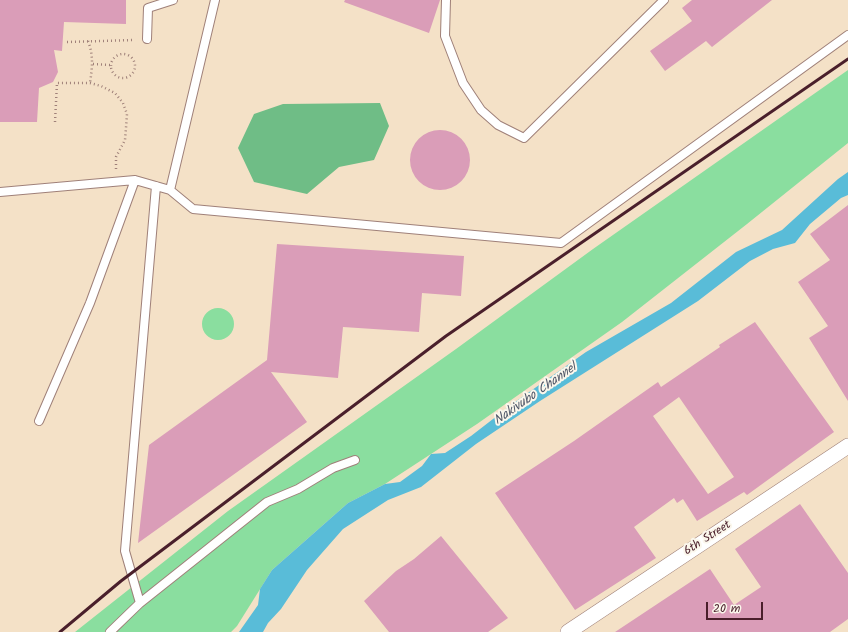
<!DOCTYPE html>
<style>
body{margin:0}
#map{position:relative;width:848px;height:632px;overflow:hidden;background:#f4e1c7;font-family:Kalam,sans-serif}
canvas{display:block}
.scale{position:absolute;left:706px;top:602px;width:57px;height:18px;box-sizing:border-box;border:2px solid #4a1f2b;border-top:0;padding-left:5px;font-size:12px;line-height:14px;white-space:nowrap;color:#4a1f2b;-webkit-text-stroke:3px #fbf7ec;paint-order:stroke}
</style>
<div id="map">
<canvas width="848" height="632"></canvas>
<div class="scale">20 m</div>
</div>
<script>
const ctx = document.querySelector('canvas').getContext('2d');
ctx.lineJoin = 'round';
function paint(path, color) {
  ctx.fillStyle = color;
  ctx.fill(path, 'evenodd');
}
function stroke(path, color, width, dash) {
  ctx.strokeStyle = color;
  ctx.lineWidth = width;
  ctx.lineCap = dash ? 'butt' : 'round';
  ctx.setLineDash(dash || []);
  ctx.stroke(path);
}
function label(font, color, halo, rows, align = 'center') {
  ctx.font = font + ' Kalam,sans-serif';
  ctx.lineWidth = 4;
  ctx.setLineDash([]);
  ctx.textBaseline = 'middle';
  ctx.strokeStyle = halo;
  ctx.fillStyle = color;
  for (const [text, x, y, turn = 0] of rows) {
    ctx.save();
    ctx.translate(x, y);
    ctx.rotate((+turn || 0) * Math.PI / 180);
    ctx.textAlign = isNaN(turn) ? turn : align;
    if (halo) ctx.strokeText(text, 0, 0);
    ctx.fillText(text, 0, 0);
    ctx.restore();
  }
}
paint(new Path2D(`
 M 848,70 L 848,143 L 747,224 L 622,322 L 477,424 L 385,484 L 348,503 L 272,570 L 237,626 L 231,632 L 75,632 L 228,511 L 456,349 L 593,249 Z
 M202 324a16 16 0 1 1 32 0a16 16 0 1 1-32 0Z`), '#8ade9f');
paint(new Path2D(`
 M 380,103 L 389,126 L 374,160 L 339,167 L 307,194 L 254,182 L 238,148 L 254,114 L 283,104 Z`), '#6fbd86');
paint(new Path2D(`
 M 848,172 L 848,195 L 841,198 L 810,224 L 795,243 L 773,249 L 750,261 L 698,301 L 540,401 L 476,444 L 421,487 L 388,500 L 343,529 L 307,570 L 281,609 L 268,623 L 263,632 L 239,632 L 258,605 L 260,589 L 272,570 L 348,503 L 385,484 L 400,482 L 422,466 L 431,454 L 445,453 L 471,436 L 515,402 L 586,352 L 671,303 L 736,252 L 782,230 L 838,179 Z`), '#59bcd8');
paint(new Path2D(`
 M 0,0 L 126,0 L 126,24 L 64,22 L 62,51 L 54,50 L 58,72 L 53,82 L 39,88 L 37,122 L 0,122 Z
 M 345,0 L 440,0 L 429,33 L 344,2 Z
 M 692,0 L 772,0 L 712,47 L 706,41 L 665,71 L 650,51 L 692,21 L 682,8 Z
 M410 160a30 30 0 1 1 60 0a30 30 0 1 1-60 0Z
 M 848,205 L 848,401 L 809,338 L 828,326 L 798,282 L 830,260 L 810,234 Z
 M 277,244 L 464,256 L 461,296 L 422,293 L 419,332 L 343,327 L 338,378 L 271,372 L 307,422 L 138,543 L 149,445 L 267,360 Z
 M 755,322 L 834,432 L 747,495 L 744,492 L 697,521 L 683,499 L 677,503 L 674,498 L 634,527 L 656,558 L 575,610 L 495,493 L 574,441 L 658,382 L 661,387 L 720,347 L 719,345 ZM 679,397 L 734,477 L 708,494 L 653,416 Z
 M 800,504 L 848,573 L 848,619 L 830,632 L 615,632 L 710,569 L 734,605 L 761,587 L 735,549 Z
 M 441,536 L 508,618 L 488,632 L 389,632 L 364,601 L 396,571 L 414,559 Z`), '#da9db8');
const service = new Path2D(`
 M 446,0 L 445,36 L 463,83 L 481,110 L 498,125 L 524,138 L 664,0
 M 147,39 L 148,8 L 173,0
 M 170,190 L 215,0
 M 0,192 L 135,180 L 170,190 L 193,209 L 561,243 L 848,35
 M 39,421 L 90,303 L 135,180
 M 140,603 L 267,502 L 298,489 L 333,468 L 355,460
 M 110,632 L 140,603 L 125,551 L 156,186`);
const minor = new Path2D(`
 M 568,632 L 848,446`);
stroke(service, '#9f8079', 10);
stroke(minor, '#9f8079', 16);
stroke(new Path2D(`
 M 88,41 C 94,56 92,69 90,83
 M 67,42 L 134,40
 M111 66a12 12 0 1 1 24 0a12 12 0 1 1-24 0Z
 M 93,64 L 111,65
 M 55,122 L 57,83 L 90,83 L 101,86 L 115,93 L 123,103 L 127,114 L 126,128 L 125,140 L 116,157 L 116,169`), '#9f8079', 2.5, [1, 3]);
stroke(service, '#fff', 8);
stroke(minor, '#fff', 15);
stroke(new Path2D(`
 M 60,632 L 121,581 L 446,336 L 848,59`), '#4a1f2b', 3);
label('12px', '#4a1f2b', '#fbf7ec', [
 ["6th Street",708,539,-33]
]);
label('italic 13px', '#4f5668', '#fbf7ec', [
 ["Nakivubo Channel",536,395,-35]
]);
</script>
